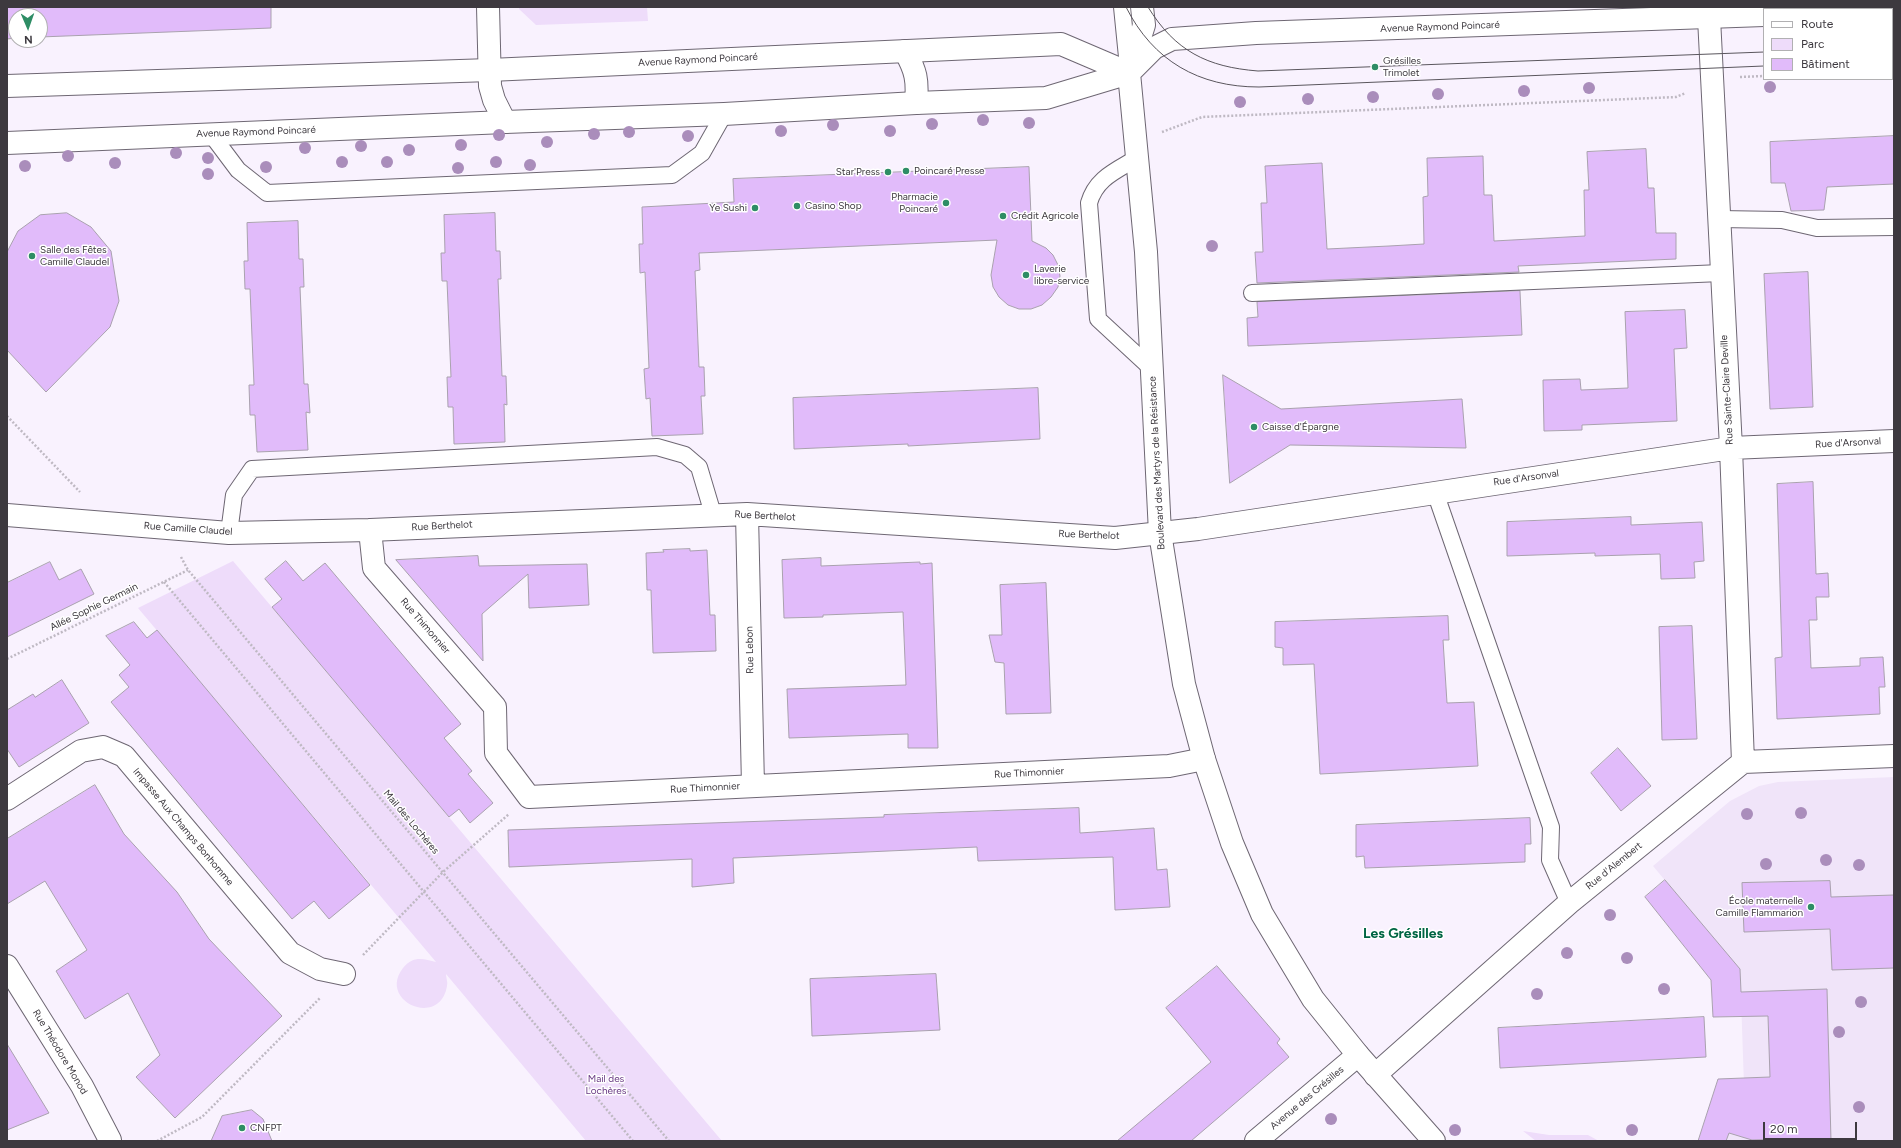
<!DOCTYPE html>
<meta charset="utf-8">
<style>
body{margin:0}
#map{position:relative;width:1901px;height:1148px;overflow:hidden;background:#f9f2fe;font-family:Figtree,sans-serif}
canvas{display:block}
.frame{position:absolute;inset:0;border:8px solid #3d393f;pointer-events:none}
.legend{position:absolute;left:1763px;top:8px;width:130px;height:72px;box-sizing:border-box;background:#fff;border:1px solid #b1b0b2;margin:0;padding:5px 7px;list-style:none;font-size:12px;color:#3d393f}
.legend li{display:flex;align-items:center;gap:8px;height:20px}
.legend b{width:20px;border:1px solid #b1b0b2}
.north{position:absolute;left:8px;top:8px;width:40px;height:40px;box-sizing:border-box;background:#fff;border:1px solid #b1b0b2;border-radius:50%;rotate:178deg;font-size:11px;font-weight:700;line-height:16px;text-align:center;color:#3d393f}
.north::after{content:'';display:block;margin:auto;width:14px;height:18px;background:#2e8d65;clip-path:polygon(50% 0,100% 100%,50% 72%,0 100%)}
.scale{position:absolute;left:1763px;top:1122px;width:94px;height:18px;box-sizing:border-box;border:2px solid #3d393f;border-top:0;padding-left:5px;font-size:12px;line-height:14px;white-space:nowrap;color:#3d393f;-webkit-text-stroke:3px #fff;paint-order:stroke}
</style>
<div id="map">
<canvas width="1901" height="1148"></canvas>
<div class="frame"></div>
<ul class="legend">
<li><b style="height:5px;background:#fff"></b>Route</li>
<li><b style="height:11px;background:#eedcfa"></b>Parc</li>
<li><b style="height:11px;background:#e1bbfa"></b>Bâtiment</li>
</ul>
<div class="north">N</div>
<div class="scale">20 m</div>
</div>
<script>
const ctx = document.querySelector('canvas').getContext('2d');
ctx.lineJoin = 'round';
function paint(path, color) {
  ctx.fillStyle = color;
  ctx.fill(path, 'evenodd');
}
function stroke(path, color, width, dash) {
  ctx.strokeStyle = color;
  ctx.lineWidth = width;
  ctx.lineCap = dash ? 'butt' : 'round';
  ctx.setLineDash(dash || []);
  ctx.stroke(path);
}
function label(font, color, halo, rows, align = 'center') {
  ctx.font = font + ' Figtree,sans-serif';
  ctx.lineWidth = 3;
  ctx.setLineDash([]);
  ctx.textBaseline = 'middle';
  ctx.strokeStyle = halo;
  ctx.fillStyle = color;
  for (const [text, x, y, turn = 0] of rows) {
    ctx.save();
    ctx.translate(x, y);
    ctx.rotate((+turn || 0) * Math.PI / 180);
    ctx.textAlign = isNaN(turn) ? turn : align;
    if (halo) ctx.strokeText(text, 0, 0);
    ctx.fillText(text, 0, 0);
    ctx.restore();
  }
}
paint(new Path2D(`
 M 1894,777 L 1894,1141 L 1726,1141 L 1744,1085 L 1740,970 L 1653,866 L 1730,801 L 1759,786 L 1778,782 Z`), '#f0e4f9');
paint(new Path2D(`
 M 519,7 L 647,7 L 648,21 L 536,25 L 519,9 Z
 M 233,561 L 722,1141 L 586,1141 L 446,974 C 446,978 448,982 447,986 C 440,1029 377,1001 403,968 C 413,955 424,959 436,962 L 138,608 Z
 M 1523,1131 L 1549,1135 L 1588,1135 L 1599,1141 L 1536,1141 Z`), '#eedcfa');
const building = new Path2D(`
 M 7,7 L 271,7 L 271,28 L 40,37 L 40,16 L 16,16 L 16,38 L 7,39 Z
 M 1894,136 L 1894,184 L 1827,187 L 1824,210 L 1791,211 L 1785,183 L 1771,183 L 1770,142 Z
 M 1646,149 L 1648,188 L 1654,188 L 1656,233 L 1676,233 L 1676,259 L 1518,266 L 1519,272 L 1257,283 L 1255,252 L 1263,252 L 1261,203 L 1267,203 L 1265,166 L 1322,163 L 1327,249 L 1389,246 L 1424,244 L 1423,197 L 1428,196 L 1427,158 L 1483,156 L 1484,195 L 1492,195 L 1494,241 L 1585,236 L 1584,190 L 1589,190 L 1587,152 Z
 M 1029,167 L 1032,241 L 1046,248 L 1053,255 L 1058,265 L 1060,276 L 1058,287 L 1051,297 L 1042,305 L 1031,309 L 1019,309 L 1008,305 L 999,297 L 993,287 L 991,275 L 997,240 L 699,253 L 700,270 L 695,271 L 699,367 L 704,367 L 705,396 L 701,396 L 703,434 L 652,436 L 650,398 L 646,399 L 644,369 L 649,368 L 645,272 L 640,273 L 639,244 L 643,244 L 642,207 L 734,202 L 733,179 Z
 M 67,213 L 91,227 L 111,251 L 119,301 L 110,327 L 46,392 L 7,350 L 7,252 L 18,231 L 40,215 Z
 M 495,213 L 496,251 L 500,251 L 501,279 L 498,279 L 502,376 L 506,376 L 507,405 L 504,404 L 505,442 L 454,444 L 453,407 L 448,407 L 447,377 L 451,377 L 447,281 L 442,281 L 441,253 L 445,253 L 444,215 Z
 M 298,221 L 299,259 L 303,259 L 304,287 L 300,287 L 304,384 L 308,384 L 310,413 L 306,412 L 308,450 L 257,452 L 255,415 L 250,415 L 249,385 L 254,385 L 250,289 L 245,289 L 244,261 L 248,261 L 247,223 Z
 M 1808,272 L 1813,407 L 1770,409 L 1764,274 Z
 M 1520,291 L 1522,335 L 1248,346 L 1247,318 L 1258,317 L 1257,302 Z
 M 1685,310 L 1687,348 L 1674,349 L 1677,421 L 1582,425 L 1582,430 L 1544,431 L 1543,380 L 1580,379 L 1581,390 L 1628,388 L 1625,312 Z
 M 1223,375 L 1281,409 L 1462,399 L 1466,448 L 1290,445 L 1230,483 Z
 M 1038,388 L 1040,439 L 908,446 L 908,444 L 794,449 L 793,398 Z
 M 1813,482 L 1816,574 L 1828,573 L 1829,597 L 1816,597 L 1817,620 L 1809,620 L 1811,668 L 1860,666 L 1860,658 L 1883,657 L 1885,687 L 1879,687 L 1880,714 L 1777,719 L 1775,658 L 1782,657 L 1777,484 Z
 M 1631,517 L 1631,525 L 1702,522 L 1704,561 L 1694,562 L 1695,578 L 1661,579 L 1660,554 L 1595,556 L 1595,553 L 1507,556 L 1507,522 Z
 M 690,549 L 690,551 L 707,550 L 710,615 L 715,615 L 716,651 L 653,653 L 651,590 L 647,590 L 646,553 L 664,552 L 663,550 Z
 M 478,556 L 479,566 L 587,564 L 589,605 L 529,608 L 528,574 L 482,614 L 483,661 L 396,560 Z
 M 821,558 L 821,566 L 920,562 L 920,564 L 932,563 L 938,748 L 908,748 L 908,734 L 789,738 L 787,689 L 906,685 L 903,612 L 823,615 L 823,617 L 784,618 L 782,560 Z
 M 286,561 L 303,581 L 325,563 L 461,724 L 444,738 L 472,771 L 468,774 L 493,803 L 470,823 L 459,809 L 449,817 L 272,607 L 282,599 L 265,579 Z
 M 50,562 L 59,580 L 81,569 L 94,594 L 7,637 L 7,583 Z
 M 1046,583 L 1051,713 L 1006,714 L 1004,663 L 995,662 L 989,635 L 1002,635 L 1000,585 Z
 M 1448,616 L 1449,640 L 1443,640 L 1447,703 L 1474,702 L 1478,766 L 1320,774 L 1314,664 L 1283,665 L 1283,648 L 1275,647 L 1275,622 Z
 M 134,622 L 147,638 L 157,630 L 370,885 L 329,919 L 314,901 L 292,919 L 111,702 L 129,687 L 119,675 L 130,665 L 106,636 Z
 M 1692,626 L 1697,739 L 1662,740 L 1659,627 Z
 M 62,680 L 89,723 L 19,767 L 7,749 L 7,710 L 33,694 L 35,697 Z
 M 1618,748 L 1651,786 L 1621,811 L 1591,773 Z
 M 95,785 L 124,834 L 177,892 L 209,939 L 282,1016 L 175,1118 L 136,1077 L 160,1055 L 128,993 L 85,1019 L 56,971 L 87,950 L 45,881 L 7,904 L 7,839 Z
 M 1079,808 L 1080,833 L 1154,828 L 1157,870 L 1167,869 L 1170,907 L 1115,910 L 1113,857 L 978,861 L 977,847 L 733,858 L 734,883 L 692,887 L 692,859 L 509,867 L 508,830 L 884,817 L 884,815 Z
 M 1530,818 L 1531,844 L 1525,844 L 1525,862 L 1365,868 L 1364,856 L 1356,857 L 1356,825 Z
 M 1665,880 L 1740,969 L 1741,992 L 1827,989 L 1831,1141 L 1785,1141 L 1785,1139 L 1752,1140 L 1729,1133 L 1726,1141 L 1698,1141 L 1718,1079 L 1770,1077 L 1768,1016 L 1713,1017 L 1711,980 L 1645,897 Z
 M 1830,881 L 1831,897 L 1894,895 L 1894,968 L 1832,970 L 1830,929 L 1744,932 L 1742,883 Z
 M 1217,966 L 1280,1039 L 1277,1043 L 1289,1057 L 1191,1141 L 1117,1141 L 1211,1062 L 1166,1008 Z
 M 936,974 L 940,1030 L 812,1036 L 810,979 Z
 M 1704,1017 L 1706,1057 L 1500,1068 L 1498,1028 Z
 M 7,1044 L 49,1113 L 7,1130 Z
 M 252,1110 L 263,1119 L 272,1141 L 211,1141 L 222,1116 Z`);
paint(building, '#e1bbfa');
stroke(building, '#a9a1ae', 1);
const service = new Path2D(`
 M 1122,7 L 1128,67
 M 211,134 L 238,170 L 267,193 L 672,175 L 702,153 L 724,114
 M 1137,158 C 1116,171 1096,178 1089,203 L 1098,319 L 1152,369
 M 1719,219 L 1782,220 L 1817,228 L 1894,227
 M 1252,293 L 1721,273
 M 1435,492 L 1551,827 L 1550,860 L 1569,903
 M 229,533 L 234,495 L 252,469 L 657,447 L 685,455 L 699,467 L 713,514`);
const minor = new Path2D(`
 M 488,7 L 490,86 L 494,100 L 505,122
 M 1709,18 L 1731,448 L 1743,762
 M 905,51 C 916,71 918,80 916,103
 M 1129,73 L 1144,25 L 1142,7
 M 747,514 L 753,786
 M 7,515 L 229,533 L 370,530 L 747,514 L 1115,538 L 1198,529 L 1731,448 L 1894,441
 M 370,530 L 374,568 L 495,707 L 496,753 L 529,797 L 1169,766 L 1204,759
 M 7,799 L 81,751 L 103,747 L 124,756 L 290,953 L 320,969 L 344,974
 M 7,966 L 82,1086 L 110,1140
 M 1375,1075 L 1569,903 L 1743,762 L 1894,756
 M 1256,1141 L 1358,1055`);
const secondary = new Path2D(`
 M 1892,10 L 1894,10
 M 1129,73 L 1146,252 L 1160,533 L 1184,684 L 1204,759 L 1232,843 L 1262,914 L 1313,999 L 1358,1055 L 1434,1141
 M 7,86 L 490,70 L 1061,44 L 1129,73
 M 7,143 L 505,122 L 724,114 L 916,103 L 1046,98 L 1129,73 L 1154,48 L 1172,39 L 1256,33 L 1764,15`);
stroke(service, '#6e6773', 18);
stroke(minor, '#6e6773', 24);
stroke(secondary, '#6e6773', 24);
stroke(new Path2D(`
 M 1892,72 L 1894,72
 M 1740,77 L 1764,76
 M 1162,132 L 1202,117 L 1676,97 L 1686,93
 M 7,416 L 80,492
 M 181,557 L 188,570 L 669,1141
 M 164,582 L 633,1141
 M 7,659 L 188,570
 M 363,955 L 443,872 L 509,814
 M 157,1141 L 202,1117 L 321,997`), '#bfb9c3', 2.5, [2, 2]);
stroke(service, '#fff', 16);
stroke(minor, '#fff', 22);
stroke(secondary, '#fff', 22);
stroke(new Path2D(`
 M 1126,7 C 1153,61 1199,87 1259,87 L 1764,66
 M 1148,7 C 1175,51 1207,67 1258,71 L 1764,52
 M 1892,47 L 1894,47
 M 1892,61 L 1894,61`), '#5a565d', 1);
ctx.fillStyle = '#aa8dbb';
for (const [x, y] of [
 [1770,87],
 [1589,88],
 [1524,91],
 [1438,94],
 [1373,97],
 [1308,99],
 [1240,102],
 [983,120],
 [1029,123],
 [932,124],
 [833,125],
 [781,131],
 [890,131],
 [629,132],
 [594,134],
 [499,135],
 [688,136],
 [547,142],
 [461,145],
 [361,146],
 [305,148],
 [409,150],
 [176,153],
 [68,156],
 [208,158],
 [342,162],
 [387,162],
 [496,162],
 [115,163],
 [530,165],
 [25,166],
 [266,167],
 [458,168],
 [208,174],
 [1212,246],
 [1801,813],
 [1747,814],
 [1826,860],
 [1766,864],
 [1859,865],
 [1610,915],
 [1567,953],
 [1627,958],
 [1664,989],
 [1537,994],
 [1861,1002],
 [1839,1032],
 [1859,1107],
 [1331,1119],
 [1455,1130],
 [1632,1130]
]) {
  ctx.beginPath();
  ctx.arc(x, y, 6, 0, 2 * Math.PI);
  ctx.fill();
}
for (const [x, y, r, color] of [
 [1375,67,4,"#2e8d65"],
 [906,171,4,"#2e8d65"],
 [888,172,4,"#2e8d65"],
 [946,203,4,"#2e8d65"],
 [797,206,4,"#2e8d65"],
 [755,208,4,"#2e8d65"],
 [1003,216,4,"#2e8d65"],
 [32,256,4,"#2e8d65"],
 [1026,275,4,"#2e8d65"],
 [1254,427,4,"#2e8d65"],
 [1811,907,4,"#2e8d65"],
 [242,1128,4,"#2e8d65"]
]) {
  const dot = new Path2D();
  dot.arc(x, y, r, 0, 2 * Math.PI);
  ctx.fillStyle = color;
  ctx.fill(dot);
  stroke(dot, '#fff', 1.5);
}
label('10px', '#3d393f', '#fff', [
 ["Avenue Raymond Poincaré",1440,27,-2],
 ["Avenue Raymond Poincaré",698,60,-3],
 ["Avenue Raymond Poincaré",256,132,-2],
 ["Rue Sainte-Claire Deville",1727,390,-93],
 ["Rue d'Arsonval",1848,443,-3],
 ["Boulevard des Martyrs de la Résistance",1157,463,-93],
 ["Rue d'Arsonval",1526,478,-8],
 ["Rue Berthelot",765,516,3],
 ["Rue Berthelot",442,526,-3],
 ["Rue Camille Claudel",188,529,4],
 ["Rue Berthelot",1089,535,2],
 ["Allée Sophie Germain",94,607,-26],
 ["Rue Thimonnier",425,626,49],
 ["Rue Lebon",750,650,-91],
 ["Rue Thimonnier",1029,773,-3],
 ["Rue Thimonnier",705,788,-3],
 ["Mail des Lochères",411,822,50],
 ["Impasse Aux Champs Bonhomme",183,827,50],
 ["Rue d'Alembert",1614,866,-39],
 ["Rue Théodore Monod",60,1052,59],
 ["Avenue des Grésilles",1307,1098,-40]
]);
label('10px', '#3d393f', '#fff', [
 ["Grésilles",1383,61],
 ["Trimolet",1383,73],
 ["Poincaré Presse",914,171],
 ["Star'Press",880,172,"right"],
 ["Pharmacie",938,197,"right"],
 ["Poincaré",938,209,"right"],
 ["Casino Shop",805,206],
 ["Ye Sushi",747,208,"right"],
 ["Crédit Agricole",1011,216],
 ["Salle des Fêtes",40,250],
 ["Camille Claudel",40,262],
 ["Laverie",1034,269],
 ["libre-service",1034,281],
 ["Caisse d'Épargne",1262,427],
 ["École maternelle",1803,901,"right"],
 ["Camille Flammarion",1803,913,"right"],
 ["CNFPT",250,1128]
], 'left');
label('10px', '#693a84', '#fff', [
 ["Mail des",606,1079],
 ["Lochères",606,1091]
]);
label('bold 14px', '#006643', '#fff', [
 ["Les Grésilles",1403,934]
]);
</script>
